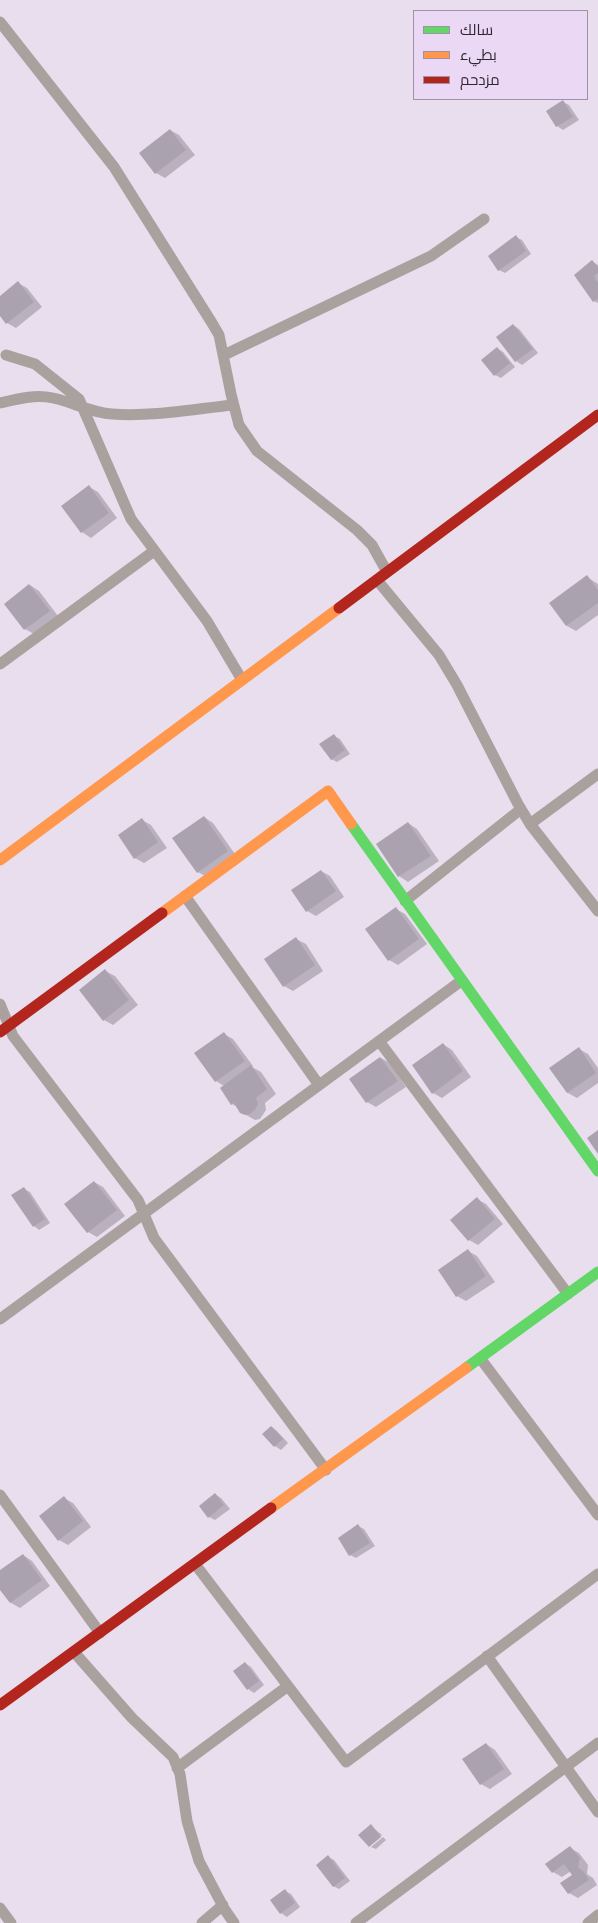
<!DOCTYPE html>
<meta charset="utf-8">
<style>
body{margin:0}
#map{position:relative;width:598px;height:1923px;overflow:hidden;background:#e8deee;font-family:"Fira Sans",Cairo,sans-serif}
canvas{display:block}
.legend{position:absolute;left:413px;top:10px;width:175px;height:90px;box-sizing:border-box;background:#ead8f4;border:1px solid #9f92a6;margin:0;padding:6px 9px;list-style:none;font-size:15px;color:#2f2832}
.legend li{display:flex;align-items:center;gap:10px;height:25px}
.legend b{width:25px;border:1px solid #9f92a6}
</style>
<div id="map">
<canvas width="598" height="1923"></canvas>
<ul class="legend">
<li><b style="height:6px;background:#63d668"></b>سالك</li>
<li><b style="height:6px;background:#ff974d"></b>بطيء</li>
<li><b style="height:6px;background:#b3261e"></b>مزدحم</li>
</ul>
</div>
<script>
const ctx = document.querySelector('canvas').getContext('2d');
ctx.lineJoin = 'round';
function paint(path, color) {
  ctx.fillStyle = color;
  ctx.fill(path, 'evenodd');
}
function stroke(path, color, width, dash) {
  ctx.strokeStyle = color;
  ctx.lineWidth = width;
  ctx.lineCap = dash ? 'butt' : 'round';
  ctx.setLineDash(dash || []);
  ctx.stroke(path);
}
paint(new Path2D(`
 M 563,102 L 569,105 L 579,120 L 563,130 L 557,126 L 548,111 Z
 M 170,130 L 179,135 L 195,155 L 165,178 L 156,173 Z
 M 516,237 L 522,240 L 531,254 L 505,273 L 499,270 Z
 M 593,262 L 598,265 L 598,303 L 594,301 L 576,275 Z
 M 18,283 L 27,288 L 42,307 L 16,328 L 7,323 L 0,314 L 0,297 Z
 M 513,325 L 519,329 L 538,353 L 522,365 L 516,361 L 498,337 Z
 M 497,348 L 503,352 L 515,367 L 501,378 L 495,375 Z
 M 89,487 L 98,492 L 117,518 L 91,538 L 82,532 Z
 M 587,577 L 598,584 L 598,615 L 576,631 L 567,626 L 551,603 Z
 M 30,585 L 39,591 L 58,616 L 34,634 L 25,629 Z
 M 334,736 L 340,739 L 350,754 L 337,762 L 331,759 Z
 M 204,817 L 213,823 L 237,857 L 207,877 L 198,872 Z
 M 142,820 L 151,825 L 167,848 L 144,863 L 135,858 Z
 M 408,823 L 417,829 L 439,861 L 408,882 L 399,876 L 378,844 Z
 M 321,871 L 330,876 L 344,897 L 316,916 L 307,911 Z
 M 396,909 L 405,914 L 427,944 L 398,965 L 389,960 Z
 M 296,939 L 306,944 L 323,971 L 293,991 L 284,986 Z
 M 105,971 L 115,976 L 138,1005 L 113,1025 L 104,1020 Z
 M 224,1034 L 233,1039 L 253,1066 L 252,1067 L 261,1072 L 276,1094 L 265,1103 L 266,1110 L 260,1119 L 255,1120 L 241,1112 L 239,1108 L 232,1104 L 224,1086 L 216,1081 Z
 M 443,1044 L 452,1050 L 471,1077 L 442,1098 L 433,1093 Z
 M 579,1049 L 588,1054 L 598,1068 L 598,1083 L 577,1098 L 568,1093 L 551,1068 Z
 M 381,1058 L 390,1063 L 406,1087 L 376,1107 L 367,1102 Z
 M 94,1182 L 103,1187 L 125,1216 L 97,1237 L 88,1232 Z
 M 24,1189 L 30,1192 L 50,1223 L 39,1230 L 34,1226 Z
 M 477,1199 L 486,1204 L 503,1224 L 478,1245 L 469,1240 Z
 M 468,1251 L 477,1256 L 495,1282 L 466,1301 L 457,1296 Z
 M 272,1427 L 277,1431 L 288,1443 L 281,1450 L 275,1446 Z
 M 215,1494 L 221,1498 L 230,1509 L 215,1520 L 209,1517 Z
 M 64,1498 L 73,1503 L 91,1527 L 68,1545 L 59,1540 Z
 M 358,1526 L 364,1529 L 375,1546 L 356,1558 L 350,1555 Z
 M 23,1555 L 32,1561 L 50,1586 L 20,1608 L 11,1603 L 0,1588 L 0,1572 Z
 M 245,1663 L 251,1667 L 264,1685 L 254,1693 L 248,1689 Z
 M 486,1744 L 495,1750 L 512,1774 L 490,1789 L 481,1784 Z
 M 371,1826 L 382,1835 L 370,1845 Z
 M 383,1837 L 386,1840 L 376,1849 L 371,1847 Z
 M 570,1848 L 579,1853 L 588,1865 L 587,1874 L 593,1878 L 597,1885 L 578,1898 L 569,1893 L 574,1875 L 571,1871 L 562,1877 L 553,1872 Z
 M 328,1857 L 334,1860 L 350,1881 L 339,1889 L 333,1886 Z
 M 285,1891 L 291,1894 L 300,1907 L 287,1917 L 281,1913 L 272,1901 Z`), '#0003');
paint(new Path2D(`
 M 563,100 L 573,117 L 556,127 L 546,111 Z
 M 170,129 L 186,150 L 155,174 L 139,153 Z
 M 516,235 L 526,251 L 498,271 L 488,256 Z
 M 592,260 L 598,267 L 598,273 L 594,276 L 598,283 L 598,299 L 593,302 L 574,275 Z
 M 18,281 L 34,302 L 6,324 L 0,316 L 0,296 Z
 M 513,324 L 533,349 L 515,362 L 496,337 Z
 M 497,347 L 510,363 L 494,376 L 481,360 Z
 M 89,485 L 109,513 L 81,533 L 61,506 Z
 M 587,575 L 598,590 L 598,603 L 566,626 L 549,603 Z
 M 29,584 L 50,611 L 24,630 L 4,604 Z
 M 334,734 L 345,750 L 331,760 L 319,744 Z
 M 204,816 L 228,851 L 197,873 L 172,838 Z
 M 142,818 L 158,842 L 134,859 L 118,835 Z
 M 408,822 L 431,856 L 398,877 L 376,844 Z
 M 321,870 L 336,891 L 306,912 L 291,890 Z
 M 396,907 L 419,939 L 388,961 L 365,929 Z
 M 296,937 L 315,965 L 283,987 L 264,959 Z
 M 105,969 L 129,1000 L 103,1021 L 79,990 Z
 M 224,1032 L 245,1061 L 215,1082 L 194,1053 Z
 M 443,1043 L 463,1071 L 432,1094 L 412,1065 Z
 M 579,1047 L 596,1073 L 567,1093 L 549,1068 Z
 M 380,1057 L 398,1081 L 366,1103 L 349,1079 Z
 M 251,1065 L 267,1089 L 256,1098 L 258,1104 L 255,1110 L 250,1114 L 245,1115 L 240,1113 L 234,1103 L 231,1105 L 220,1088 Z
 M 598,1130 L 598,1154 L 587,1138 Z
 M 94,1181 L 117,1210 L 87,1233 L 64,1204 Z
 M 24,1187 L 45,1219 L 33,1227 L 11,1195 Z
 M 477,1197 L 495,1219 L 468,1241 L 450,1220 Z
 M 468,1249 L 486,1276 L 456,1297 L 438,1270 Z
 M 271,1426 L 283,1439 L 274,1447 L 262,1434 Z
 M 215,1493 L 224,1505 L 208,1518 L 199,1506 Z
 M 64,1496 L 83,1521 L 58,1541 L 39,1516 Z
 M 358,1524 L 370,1543 L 349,1556 L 338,1538 Z
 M 23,1554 L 42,1580 L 10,1603 L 0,1590 L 0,1570 Z
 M 245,1662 L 259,1681 L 247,1690 L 233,1671 Z
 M 486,1743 L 504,1769 L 480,1785 L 462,1759 Z
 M 371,1824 L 381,1837 L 369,1847 L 358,1835 Z
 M 570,1846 L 580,1858 L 578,1867 L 584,1872 L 589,1880 L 568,1894 L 560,1883 L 572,1875 L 564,1864 L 552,1873 L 545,1864 Z
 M 328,1855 L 345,1878 L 333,1887 L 316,1865 Z
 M 285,1889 L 295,1903 L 280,1914 L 270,1900 Z`), '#aaa3af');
stroke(new Path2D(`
 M 0,22 L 114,167 L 212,323 L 219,335 L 231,394 L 239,425 L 257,451 L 357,530 L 372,545 L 387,572
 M 6,355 L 35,364 L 79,399 L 131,519 L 207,621 L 242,680
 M 224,355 L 431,256 L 484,219
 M 0,403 C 17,399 35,394 53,398 C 73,402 91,413 112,414 C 152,417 194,409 233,405
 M 377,580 L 439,655 L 457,685 L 518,804 L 530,824 L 598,911
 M 0,664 L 154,551
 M 530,824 L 598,774
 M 185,896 L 319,1085
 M 405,901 L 521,809
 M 0,1004 L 13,1036 L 138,1200 L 154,1238 L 326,1470
 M 379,1041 L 568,1294
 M 0,1319 L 461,981
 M 480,1358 L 598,1515
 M 0,1495 L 100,1633
 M 195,1564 L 346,1762 L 598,1574
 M 74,1652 L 132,1718 L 173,1757 L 180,1774 L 187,1821 L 199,1861 L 225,1910 L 234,1923
 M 487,1656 L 598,1812
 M 177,1768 L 288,1686
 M 0,1908 L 11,1923
 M 202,1923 L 223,1905
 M 356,1923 L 598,1743
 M 588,1923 L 598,1915`), '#aaa19e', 11);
stroke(new Path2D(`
 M 351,824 L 598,1171
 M 466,1368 L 598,1272`), '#63d668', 11);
stroke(new Path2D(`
 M 0,860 L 339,608
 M 162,913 L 328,791 L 351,824
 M 271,1508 L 466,1368`), '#ff974d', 11);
stroke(new Path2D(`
 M 339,608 L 598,415
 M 0,1032 L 162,913
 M 0,1705 L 271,1508`), '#b3261e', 11);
</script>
